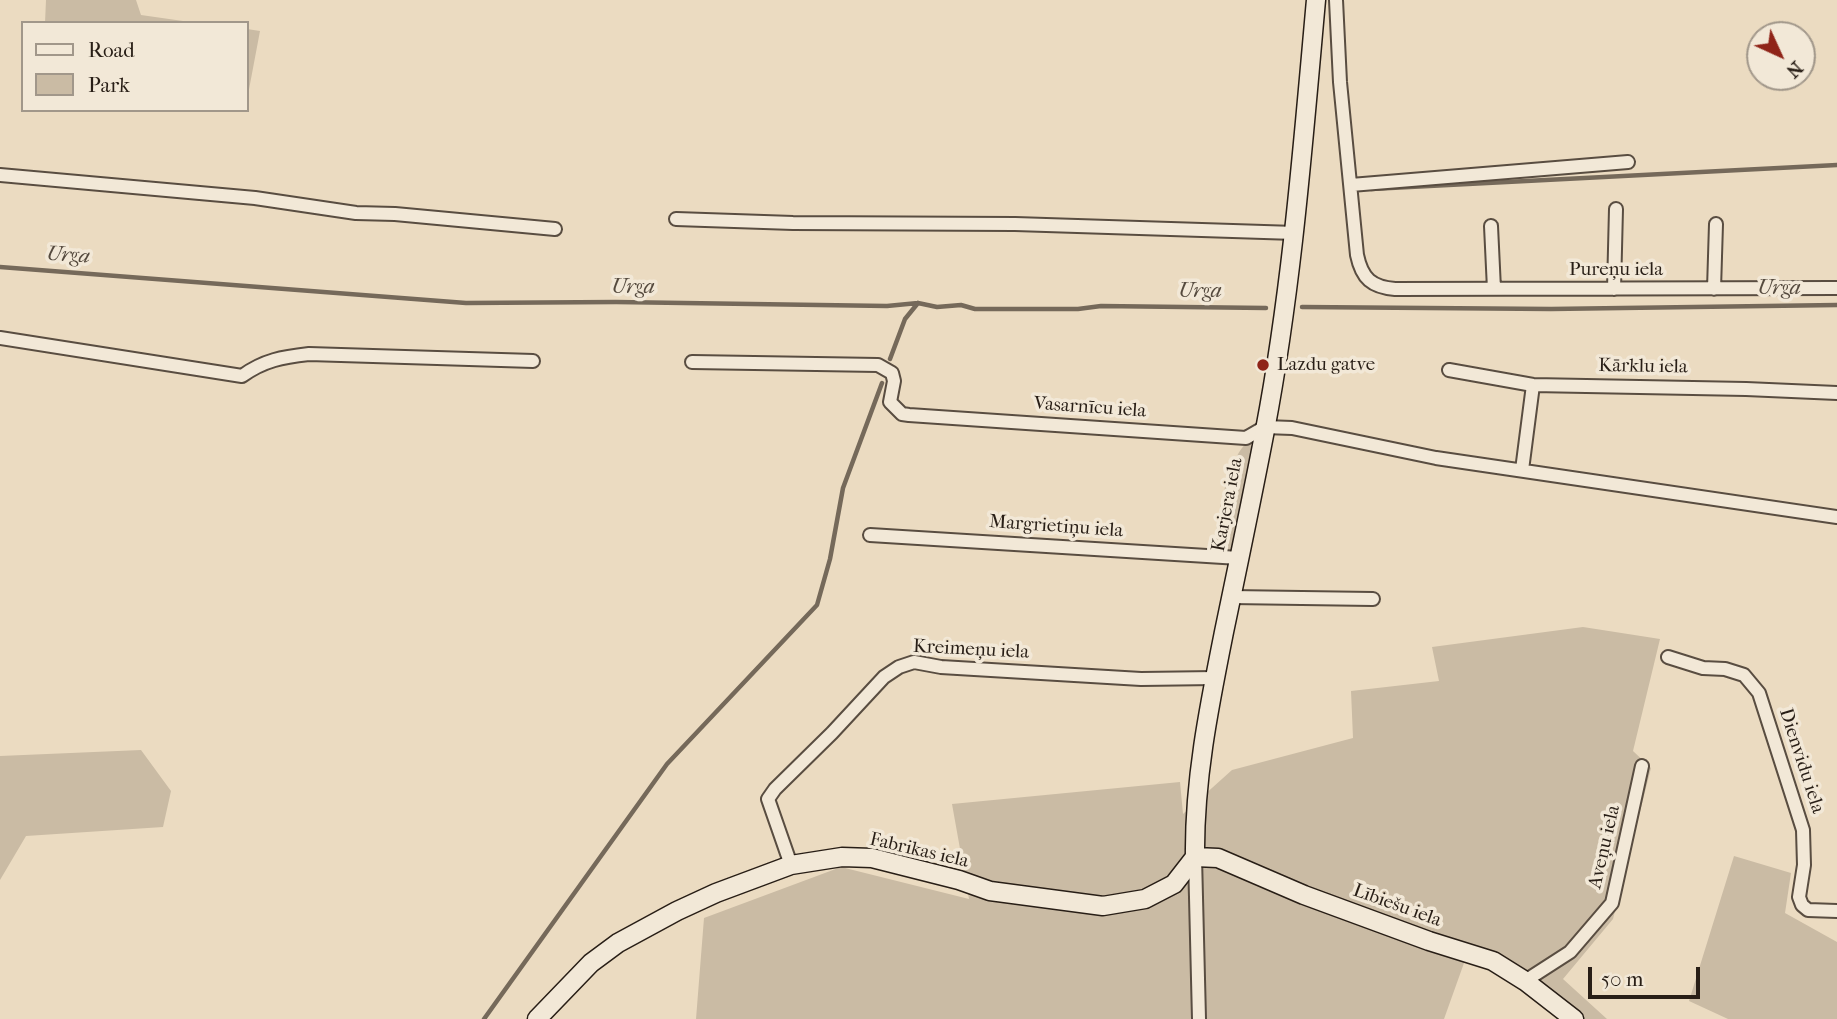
<!DOCTYPE html>
<meta charset="utf-8">
<style>
body{margin:0}
#map{position:relative;width:1837px;height:1019px;overflow:hidden;background:#ebdbc1;font-family:"IM FELL French Canon",serif}
canvas{display:block}
.legend{position:absolute;left:21px;top:21px;width:228px;height:91px;box-sizing:border-box;background:#f2e8d7;border:2px solid #a1978a;margin:0;padding:9px 12px;list-style:none;font-size:21px;color:#281e16}
.legend li{display:flex;align-items:center;gap:14px;height:35px}
.legend b{width:35px;border:2px solid #a1978a}
.north{position:absolute;left:1746px;top:21px;width:70px;height:70px;box-sizing:border-box;background:#f2e8d7;border:2px solid #a1978a;border-radius:50%;rotate:135deg;font-size:19px;font-weight:700;line-height:28px;text-align:center;color:#281e16}
.north::after{content:'';display:block;margin:auto;width:24px;height:32px;background:#8f2418;clip-path:polygon(50% 0,100% 100%,50% 72%,0 100%)}
.scale{position:absolute;left:1588px;top:967px;width:112px;height:32px;box-sizing:border-box;border:4px solid #281e16;border-top:0;padding-left:9px;font-size:21px;line-height:24px;white-space:nowrap;color:#281e16;-webkit-text-stroke:5px #f2e8d7;paint-order:stroke}
</style>
<div id="map">
<canvas width="1837" height="1019"></canvas>
<ul class="legend">
<li><b style="height:9px;background:#f2e8d7"></b>Road</li>
<li><b style="height:19px;background:#cabba4"></b>Park</li>
</ul>
<div class="north">N</div>
<div class="scale">50 m</div>
</div>
<script>
const ctx = document.querySelector('canvas').getContext('2d');
ctx.lineJoin = 'round';
function paint(path, color) {
  ctx.fillStyle = color;
  ctx.fill(path, 'evenodd');
}
function stroke(path, color, width, dash) {
  ctx.strokeStyle = color;
  ctx.lineWidth = width;
  ctx.lineCap = dash ? 'butt' : 'round';
  ctx.setLineDash(dash || []);
  ctx.stroke(path);
}
function label(font, color, halo, rows, align = 'center') {
  ctx.font = font + ' "IM FELL French Canon",serif';
  ctx.lineWidth = 7;
  ctx.setLineDash([]);
  ctx.textBaseline = 'middle';
  ctx.strokeStyle = halo;
  ctx.fillStyle = color;
  for (const [text, x, y, turn = 0] of rows) {
    ctx.save();
    ctx.translate(x, y);
    ctx.rotate((+turn || 0) * Math.PI / 180);
    ctx.textAlign = isNaN(turn) ? turn : align;
    if (halo) ctx.strokeText(text, 0, 0);
    ctx.fillText(text, 0, 0);
    ctx.restore();
  }
}
paint(new Path2D(`
 M 46,0 L 136,0 L 141,15 L 197,23 L 45,23 Z
 M 247,29 L 260,31 L 247,100 Z
 M 1247,443 L 1254,447 L 1235,542 L 1232,549 L 1227,553 L 1216,546 C 1214,525 1229,456 1247,443 Z
 M 1583,627 L 1660,639 L 1633,751 L 1651,768 L 1613,919 L 1563,979 L 1607,1019 L 1583,1019 L 1540,984 L 1468,947 L 1464,963 L 1444,1019 L 696,1019 L 704,918 L 841,867 L 969,899 L 952,804 L 1180,782 L 1183,814 L 1232,770 L 1353,738 L 1351,691 L 1439,681 L 1432,647 Z
 M 141,750 L 171,791 L 163,827 L 26,836 L 0,880 L 0,756 Z
 M 1734,856 L 1791,873 L 1785,913 L 1837,942 L 1837,1019 L 1728,1019 L 1689,1001 Z`), '#cabba4');
stroke(new Path2D(`
 M 1371,189 L 1837,165
 M 0,267 L 466,303 L 616,302 L 887,306 L 918,303 L 937,307 L 961,305 L 975,309 L 1078,309 L 1101,306 L 1266,308
 M 1302,307 L 1551,309 L 1837,305
 M 890,359 L 905,319 L 918,303
 M 484,1019 L 667,764 L 817,605 L 830,559 L 843,488 L 882,383`), '#75695a', 4.5);
const street = new Path2D(`
 M 1336,0 L 1340,82 L 1357,255 C 1362,279 1372,287 1395,289 L 1837,288
 M 0,175 L 255,198 L 356,213 L 395,214 L 555,229
 M 1351,185 L 1628,162
 M 676,219 L 793,223 L 1015,224 L 1295,233
 M 1491,226 L 1494,289
 M 1614,289 L 1616,209
 M 1714,289 L 1716,224
 M 0,338 L 242,376 C 264,360 283,357 309,354 L 533,361
 M 692,362 L 878,365 L 892,373 L 894,381 L 890,402 L 902,414 L 909,415 L 1246,438 L 1265,427 L 1292,428 L 1436,458 L 1837,517
 M 1449,370 L 1533,385 L 1746,389 L 1837,393
 M 1522,470 L 1533,385
 M 870,535 L 1239,558
 M 1231,597 L 1373,599
 M 1668,657 L 1703,668 L 1725,669 L 1744,675 L 1759,693 L 1803,830 L 1804,865 L 1799,897 L 1802,905 L 1808,910 L 1837,911
 M 1195,857 L 1199,1019
 M 791,865 L 768,799 L 775,789 L 832,733 L 884,677 L 899,667 L 914,662 L 941,667 L 1141,679 L 1215,678
 M 1525,981 L 1570,952 L 1612,903 L 1642,766`);
const secondary = new Path2D(`
 M 1195,857 C 1194,781 1209,707 1224,632 C 1238,565 1252,498 1265,430 C 1292,288 1303,144 1316,0
 M 1195,857 L 1218,858 L 1304,895 L 1429,941 L 1493,961 L 1525,981 L 1574,1019
 M 537,1019 L 591,963 L 618,943 L 677,911 L 716,893 L 791,865 L 842,857 L 872,858 L 959,880 L 990,891 L 1103,906 L 1145,899 L 1174,884 L 1195,857`);
stroke(street, '#594d41', 16);
stroke(secondary, '#281e16', 21);
stroke(street, '#f2e8d7', 12);
stroke(secondary, '#f2e8d7', 18);
for (const [x, y, r, color] of [
 [1263,365,7,"#8f2418"]
]) {
  const dot = new Path2D();
  dot.arc(x, y, r, 0, 2 * Math.PI);
  ctx.fillStyle = color;
  ctx.fill(dot);
  stroke(dot, '#f2e8d7', 2.5);
}
label('19px', '#281e16', '#f2e8d7', [
 ["Pureņu iela",1616,270],
 ["Kārklu iela",1643,367,1],
 ["Vasarnīcu iela",1090,408,4],
 ["Karjera iela",1228,505,-79],
 ["Margrietiņu iela",1056,527,4],
 ["Kreimeņu iela",971,650,3],
 ["Dienvidu iela",1801,761,72],
 ["Aveņu iela",1605,847,-77],
 ["Fabrikas iela",919,851,13],
 ["Lībiešu iela",1397,906,20]
]);
label('19px', '#281e16', '#f2e8d7', [
 ["Lazdu gatve",1277,365]
], 'left');
label('italic 21px', '#554a3e', '#f2e8d7', [
 ["Urga",68,256,4],
 ["Urga",633,288],
 ["Urga",1779,289],
 ["Urga",1200,292]
]);
</script>
